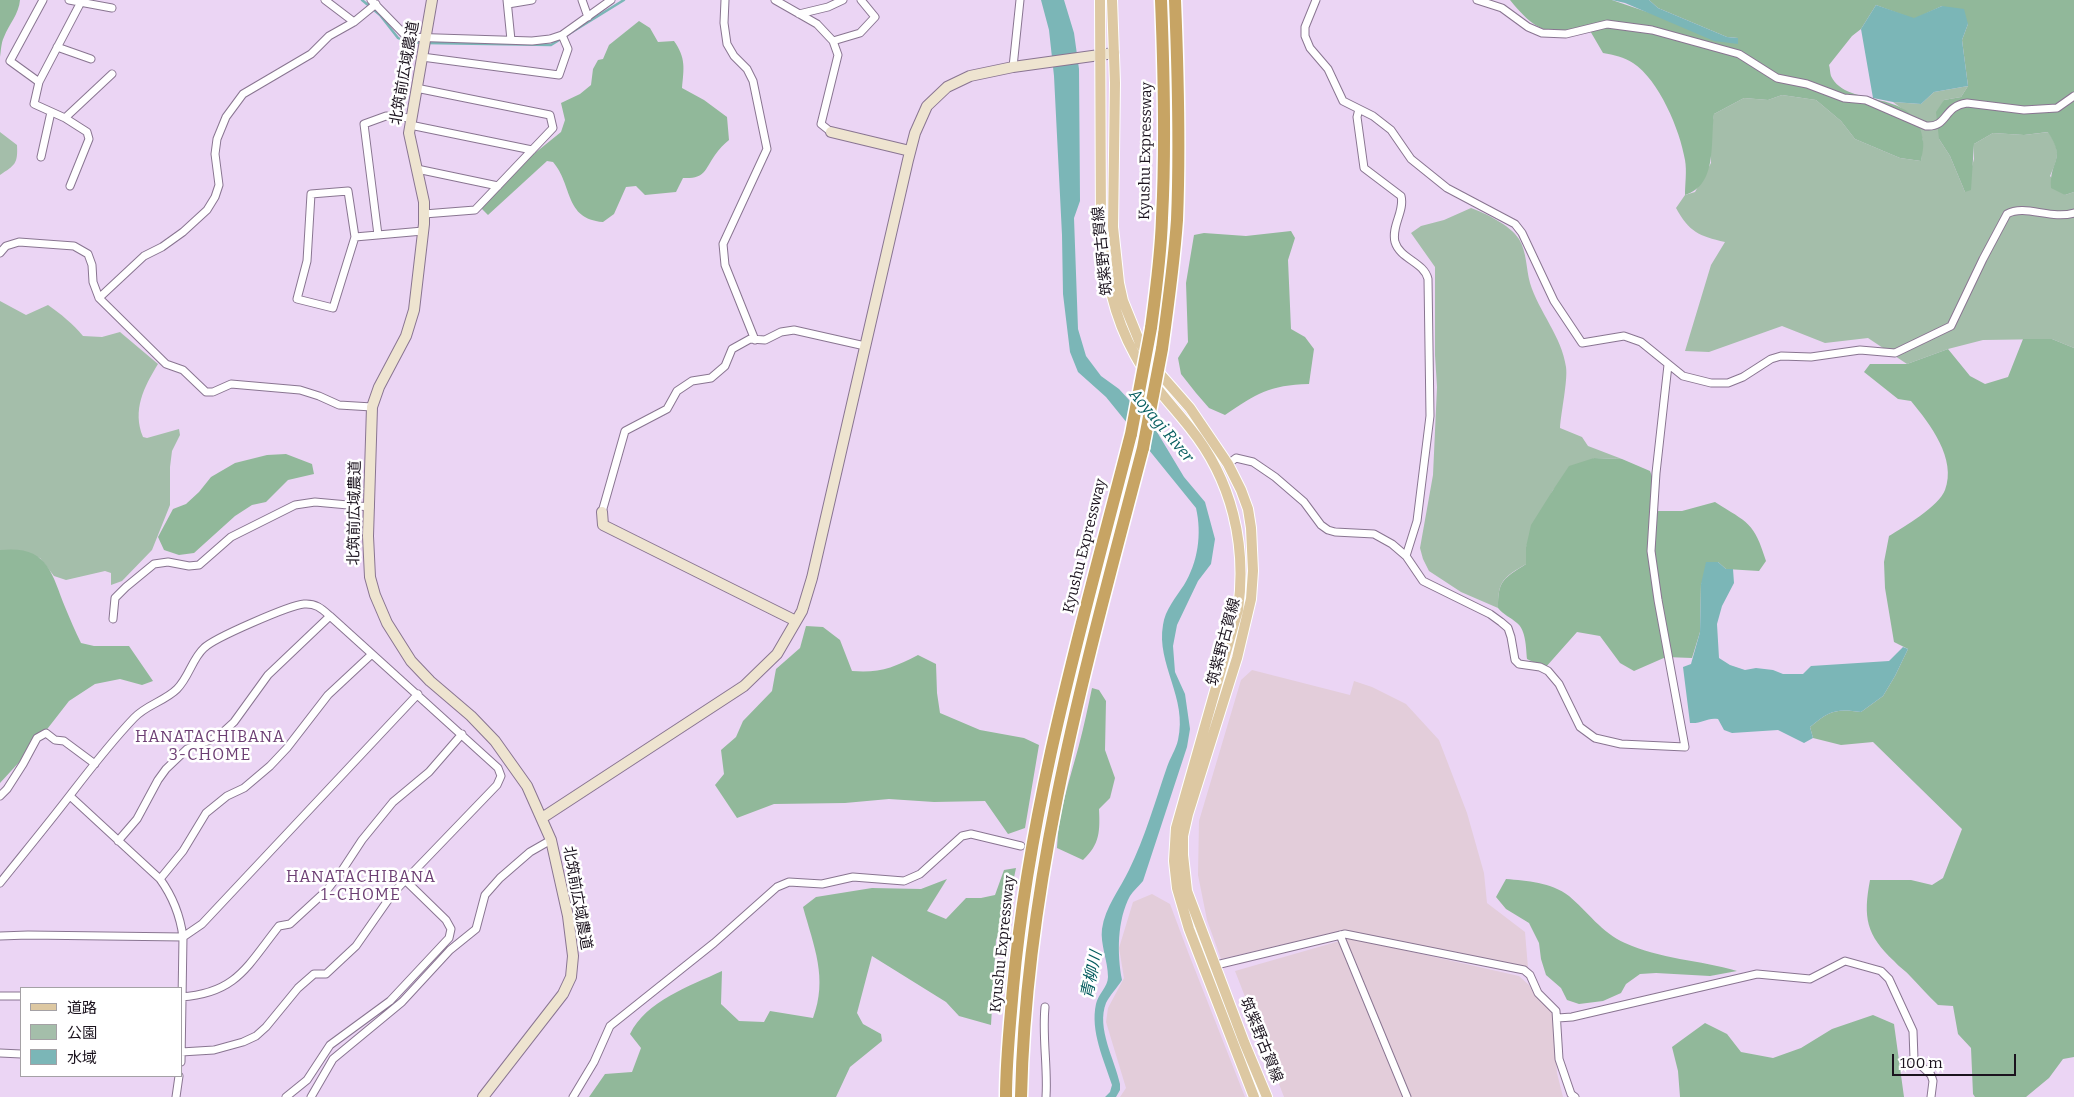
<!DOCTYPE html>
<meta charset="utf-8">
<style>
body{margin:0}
#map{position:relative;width:2074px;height:1097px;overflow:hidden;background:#ebd5f4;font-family:Bitter,"Noto Sans JP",serif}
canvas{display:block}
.legend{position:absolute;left:20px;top:987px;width:162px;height:90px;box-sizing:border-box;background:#fff;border:1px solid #a4a1a5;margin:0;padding:6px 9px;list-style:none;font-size:15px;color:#1b131e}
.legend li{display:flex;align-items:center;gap:10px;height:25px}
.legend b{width:25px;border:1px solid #a4a1a5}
.scale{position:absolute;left:1892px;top:1054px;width:124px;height:22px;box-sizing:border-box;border:2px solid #1b131e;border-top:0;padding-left:6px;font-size:15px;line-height:18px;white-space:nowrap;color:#1b131e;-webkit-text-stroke:4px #fff;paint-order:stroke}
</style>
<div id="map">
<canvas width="2074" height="1097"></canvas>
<ul class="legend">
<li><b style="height:6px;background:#ddc8a2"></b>道路</li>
<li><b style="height:14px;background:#a4beaa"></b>公園</li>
<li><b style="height:14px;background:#7bb6b7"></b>水域</li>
</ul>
<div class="scale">100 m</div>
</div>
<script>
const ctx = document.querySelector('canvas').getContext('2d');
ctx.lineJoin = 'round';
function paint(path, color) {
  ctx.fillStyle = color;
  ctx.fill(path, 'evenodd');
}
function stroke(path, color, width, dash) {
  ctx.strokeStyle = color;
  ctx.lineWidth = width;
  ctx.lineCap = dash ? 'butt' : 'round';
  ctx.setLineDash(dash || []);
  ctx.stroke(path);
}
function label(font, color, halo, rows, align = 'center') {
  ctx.font = font + ' Bitter,"Noto Sans JP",serif';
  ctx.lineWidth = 5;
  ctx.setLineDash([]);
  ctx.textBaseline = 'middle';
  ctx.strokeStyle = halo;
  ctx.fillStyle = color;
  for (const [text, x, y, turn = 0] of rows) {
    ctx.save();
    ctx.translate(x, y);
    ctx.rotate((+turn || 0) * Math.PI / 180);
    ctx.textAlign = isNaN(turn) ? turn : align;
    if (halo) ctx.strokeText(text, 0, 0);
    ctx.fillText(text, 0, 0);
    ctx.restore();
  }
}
paint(new Path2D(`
 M 1252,670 L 1350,695 L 1354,681 L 1372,687 L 1406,704 L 1439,740 L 1467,813 L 1484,873 L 1487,903 L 1525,932 L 1528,968 L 1345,930 L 1221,959 L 1207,920 L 1198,875 L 1199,821 L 1241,680 Z
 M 1152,894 L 1170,904 L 1188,952 L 1245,1097 L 1120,1097 L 1126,1088 L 1106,1022 L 1108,1008 L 1124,978 L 1119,948 L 1133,902 Z
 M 1350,938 L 1519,976 L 1529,985 L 1535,996 L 1552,1010 L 1557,1073 L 1563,1097 L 1284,1097 L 1235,971 Z`), '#e3cdda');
paint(new Path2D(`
 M 1968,86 L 1961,97 L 1944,100 L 1939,139 L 1950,156 L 1965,192 L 1974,159 L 1974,144 L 1993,133 L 2024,135 L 2049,132 C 2060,151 2059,156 2050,176 L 2065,195 L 2074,192 L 2074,348 L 2052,339 L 1983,340 L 1948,349 L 1907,364 L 1868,338 L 1825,343 L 1782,326 L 1709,352 L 1685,351 L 1711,265 L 1725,242 C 1699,236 1689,232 1676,208 L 1685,195 L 1695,192 L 1711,163 L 1711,132 L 1714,114 L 1744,98 L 1768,100 L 1782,95 L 1816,100 L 1841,121 L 1855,139 L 1900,158 L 1921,161 L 1923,141 L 1916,119 L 1893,102 L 1921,104 L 1934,92 Z
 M 0,132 L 17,145 C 18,164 15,165 0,175 Z
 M 1471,208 C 1485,213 1510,225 1519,239 C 1527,252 1526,269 1530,283 C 1539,312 1562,337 1566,367 C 1568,380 1561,412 1560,428 L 1582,437 L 1588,446 L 1622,459 L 1594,458 L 1553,490 L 1526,547 L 1526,564 C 1503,578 1498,580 1498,608 L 1461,592 L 1429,571 L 1423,559 L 1420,548 L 1433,475 L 1437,387 L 1435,355 L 1435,267 L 1411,233 L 1421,226 L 1444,220 Z
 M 0,301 L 26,315 L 48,305 C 61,314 73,324 83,336 L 102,337 L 120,332 L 158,364 C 144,387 132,410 143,437 L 147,438 L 179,429 L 180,435 L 172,451 L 170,467 L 170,505 L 152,550 L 122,581 L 111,585 L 111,573 L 105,571 L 66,580 L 54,576 L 40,558 L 0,550 Z`), '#a4beaa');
paint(new Path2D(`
 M 0,0 L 20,0 C 19,14 9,24 4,37 C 1,43 1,51 0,57 Z
 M 1510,0 L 1612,0 L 1738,43 L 1738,38 L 1727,37 L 1658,8 L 1649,0 L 2074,0 L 2074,192 L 2065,195 L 2051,188 C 2049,159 2067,162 2048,132 L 2024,135 L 1993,133 L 1974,144 L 1971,190 L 1965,192 L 1950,156 L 1939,139 L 1936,112 L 1944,100 L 1961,97 L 1968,86 L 1962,40 L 1968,24 L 1942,6 L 1914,19 L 1876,5 L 1861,29 L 1852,36 L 1829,65 C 1830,68 1830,73 1831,76 C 1847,110 1918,86 1923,141 C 1924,147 1922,155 1921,161 L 1900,158 L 1855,139 L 1841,121 L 1816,100 L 1782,95 L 1768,100 L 1744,98 L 1714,114 C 1710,142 1718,185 1685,195 C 1685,184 1687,171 1685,160 C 1680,130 1659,80 1633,63 C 1624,57 1614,55 1603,53 L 1589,29 C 1547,34 1538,34 1510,0 Z
 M 639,21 L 650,28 L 658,42 L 674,41 C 686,58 684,68 682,88 L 704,100 L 727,117 L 729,140 C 724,144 719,149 715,155 C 704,171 705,179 683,178 L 676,192 L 645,195 L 636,186 L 626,187 L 614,214 L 603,222 C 564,219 573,185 553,162 L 547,161 L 488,215 L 481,208 L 530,157 L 561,132 L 565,120 L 561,103 L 580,94 L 591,85 L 593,69 L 598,60 L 603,59 L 609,45 Z
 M 1291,231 L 1295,238 L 1288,260 L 1291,329 L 1305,337 L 1314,349 L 1309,384 C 1269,385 1256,394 1225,415 L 1209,408 L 1196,393 L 1181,374 L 1178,358 L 1188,342 L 1186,283 L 1194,235 L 1204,233 L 1246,236 Z
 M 2023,339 L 2052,339 L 2074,348 L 2074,1057 L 2063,1059 L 2049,1078 L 2026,1097 L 1975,1097 L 1973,1094 L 1971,1048 L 1958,1034 L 1953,1006 L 1938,1005 C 1928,996 1920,986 1911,977 C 1906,971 1899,967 1894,961 C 1866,935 1863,917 1870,880 L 1911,880 L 1932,885 L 1943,878 L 1962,829 L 1873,742 L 1841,745 L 1813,738 L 1810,727 C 1829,711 1836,708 1861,712 L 1883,696 L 1895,676 L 1908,649 L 1894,642 L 1885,588 L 1884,562 L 1889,536 C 1904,527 1939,506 1945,490 C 1957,459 1930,424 1911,401 L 1898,399 L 1864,372 L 1870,364 L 1907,364 L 1948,349 L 1970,376 L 1985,384 L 2008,377 Z
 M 286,454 L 312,464 L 314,474 L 288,480 L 266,502 L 252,505 L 235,516 L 194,553 L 179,555 L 164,550 L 158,537 L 173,509 L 186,504 L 199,492 L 211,477 L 235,463 L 267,455 Z
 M 1594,458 L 1622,459 L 1650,471 L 1656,487 L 1657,511 L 1682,511 L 1715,502 C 1748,523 1754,522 1766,561 L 1759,571 L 1726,569 L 1718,562 L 1701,584 L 1700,632 L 1692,658 L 1666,657 L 1634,671 L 1620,663 L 1600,636 L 1577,632 L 1545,668 L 1527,659 C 1526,648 1526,630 1517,623 C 1510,617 1504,615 1498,608 C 1498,580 1503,579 1526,564 L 1526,547 L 1531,525 L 1553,490 L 1569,466 Z
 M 0,550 C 47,545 51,571 65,607 C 70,619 75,631 81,643 L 94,646 L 129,646 L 153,681 L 142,685 L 120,679 L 95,684 L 69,701 L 34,746 L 0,783 Z
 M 806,626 L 823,627 L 840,640 L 852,671 C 880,673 893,668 918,655 L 936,664 L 937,693 L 940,713 L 980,730 L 1024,738 L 1039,745 L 1025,828 L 1008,834 L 985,801 L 934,802 L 889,799 L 845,803 L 774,804 L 737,818 L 715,785 L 724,774 L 721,750 L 736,737 L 743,721 L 772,691 L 776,669 L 800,648 Z
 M 1092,688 L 1099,690 L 1106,701 L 1105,750 L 1115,778 L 1110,798 L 1099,809 C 1100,831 1100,844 1083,860 L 1057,848 C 1058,813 1070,779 1079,745 C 1084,726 1088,707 1092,688 Z
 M 1016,868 L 1006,916 L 996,940 L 991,1025 L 959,1016 L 946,1002 L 872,956 L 857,1013 L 863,1024 L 881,1034 L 882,1041 L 850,1067 L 836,1097 L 589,1097 L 605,1074 L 632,1072 L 641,1048 L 630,1034 C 646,1001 690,986 722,971 L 721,1004 L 739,1021 L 764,1022 L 770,1011 L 813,1018 C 828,978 814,947 803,907 L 816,897 L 872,888 L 921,889 L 947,879 L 927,911 L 946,919 L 966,898 L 981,898 L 995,895 L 1004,870 Z
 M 1506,879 C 1527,881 1551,882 1569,896 C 1587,911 1602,933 1625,943 C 1659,959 1700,960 1737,971 L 1710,976 L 1656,973 L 1640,974 L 1626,984 L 1621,993 L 1603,1001 L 1579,1004 L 1567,1000 L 1561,988 L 1546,975 L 1541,959 L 1539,943 L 1529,923 L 1506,909 L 1496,897 Z
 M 1873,1015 L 1894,1024 L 1904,1097 L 1680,1097 L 1678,1071 L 1672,1047 L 1705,1023 L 1727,1034 L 1741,1052 L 1773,1058 L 1801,1048 L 1832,1029 Z`), '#91b89a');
paint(new Path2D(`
 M 1041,0 L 1064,0 L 1074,33 L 1079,69 L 1080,201 L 1074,218 L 1078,329 L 1086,356 L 1101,376 L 1119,389 L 1154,427 L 1184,477 L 1205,502 L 1215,539 L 1211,564 L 1198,581 L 1177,625 L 1173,646 L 1175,672 L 1185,694 L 1190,729 L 1187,747 L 1143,881 C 1139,886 1133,891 1130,896 C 1117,920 1117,954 1122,980 C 1117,988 1110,995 1106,1003 C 1096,1028 1115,1060 1120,1084 L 1120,1090 L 1116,1097 L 1105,1097 L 1110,1092 L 1112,1085 C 1104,1060 1090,1031 1096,1004 C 1098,994 1108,987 1108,977 C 1108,961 1100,944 1102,929 C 1105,907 1120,889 1129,870 C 1145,837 1155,802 1167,767 C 1170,758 1176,749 1178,740 C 1188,698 1156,664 1163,625 C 1165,610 1176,597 1184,585 C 1198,562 1202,534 1196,508 L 1106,397 L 1078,372 L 1070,352 L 1063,294 L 1062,235 L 1054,76 L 1049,30 Z
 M 1612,0 L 1649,0 L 1658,8 L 1727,37 L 1738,38 L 1738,44 L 1714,41 L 1625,3 Z
 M 1876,5 L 1914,18 L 1942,6 L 1964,9 L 1968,24 L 1962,40 L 1968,86 L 1934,92 L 1921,104 L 1893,102 L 1873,98 L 1861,29 Z
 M 1706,562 L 1718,562 L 1726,569 L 1733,569 L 1734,583 L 1722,606 L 1717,624 L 1719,658 L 1730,665 L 1745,670 L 1756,668 L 1773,670 L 1783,674 L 1803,674 L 1811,666 L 1889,661 L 1903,647 L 1908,649 L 1895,676 L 1883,696 L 1861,712 C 1836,708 1829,711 1810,727 L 1813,738 L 1804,743 L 1778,730 L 1732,733 L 1724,730 L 1718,719 C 1707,717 1702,724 1690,723 L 1683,667 L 1691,664 L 1700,632 L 1701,584 Z`), '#7bb6b7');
stroke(new Path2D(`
 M 362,0 L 380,15 L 398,38 L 404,41 L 421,43
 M 426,43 L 551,45 L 624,0`), '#7bb6b7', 2.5);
const street = new Path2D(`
 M 69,0 L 112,8
 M 82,0 L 39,82 L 34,104 L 65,118 L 112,74
 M 325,0 L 354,22
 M 371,0 L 407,37 L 532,41 L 550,39 L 562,35 L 611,0
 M 507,0 L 511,40
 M 582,0 L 588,17
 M 725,0 L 724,23 L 727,44 L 734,56 L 747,69 L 753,81 L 767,149 L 723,244 L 725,265 L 755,340
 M 775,0 L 817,24 L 833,41 L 838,55 L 821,124 L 831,132
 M 1316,0 L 1305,27 L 1305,36 L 1310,48 L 1328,69 L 1343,101 L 1373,116 L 1391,130 L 1411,159 L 1447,188 L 1515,224 L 1522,233 L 1554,301 L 1582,343 L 1624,336 L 1641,342 L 1683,376 L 1711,383 L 1728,383 L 1743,377 L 1771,359 L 1781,356 L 1811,357 L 1860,350 L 1895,353 L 1951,326 L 1983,259 L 2007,214 C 2025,204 2051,220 2074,213
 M 1477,0 L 1502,8 L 1528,27 L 1542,33 L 1566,34 L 1607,24 L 1652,30 L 1739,54 L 1777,78 L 1807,84 L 1844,98 L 1866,100 L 1926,126 C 1948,128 1943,106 1967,103 L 2024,110 L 2057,108 L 2074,96
 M 508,4 L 532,0
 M 799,14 L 828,7 L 843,0
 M 833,41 L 860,33 L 875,17 L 861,0
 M 57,47 L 91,59
 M 422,57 L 559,75 L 568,49 L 562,35
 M 1013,67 L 1020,0
 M 39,82 L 10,61 L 43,0
 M 416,88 L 550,115 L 553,128 L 475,210 L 424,214
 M 1359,109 L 1357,117 L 1364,168 L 1401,196 C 1405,211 1391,226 1395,242 C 1400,259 1424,262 1428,279 L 1430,416 L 1417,521 L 1406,556
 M 65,118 L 87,132 L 89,139 L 70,186
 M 410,125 L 532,150
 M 41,157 L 51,112
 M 417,169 L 498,186
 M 348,191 L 355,237 L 333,308 L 297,299 L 307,261 L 311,194 Z
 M 378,235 L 364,124 L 386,116 L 411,118
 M 355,237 L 423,231
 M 0,253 L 6,246 L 19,242 L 74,246 L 88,254 L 92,265 L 93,282 L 99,298 L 166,364 L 183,370 L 206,392 L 213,392 L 231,384 L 300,390 L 319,396 L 339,405 L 372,407
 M 99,298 L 144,256 L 162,247 L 183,232 L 207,210 L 215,197 L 219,185 L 215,154 L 217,139 L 226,117 L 243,94 L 311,54 L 329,36 L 354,22 L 376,4
 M 1228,464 L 1236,458 L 1253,462 L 1275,477 L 1304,502 L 1321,525 L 1328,530 L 1335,532 L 1374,534 L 1392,544 L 1406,556 L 1423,581 L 1490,614 L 1501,622 L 1508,628 L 1511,637 L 1515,660 L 1519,664 L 1540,667 L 1548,671 L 1559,684 L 1580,727 L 1595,738 L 1621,744 L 1685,747 L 1658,600 L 1651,551 L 1656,473 L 1668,365
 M 602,512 L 625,431 L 667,409 L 677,391 L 692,381 L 711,378 L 725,366 L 732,349 L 750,339 L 765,340 L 781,332 L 794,330 L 865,346
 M 113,619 L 115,598 L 126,587 L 154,564 L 168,562 L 189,566 L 199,565 L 231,537 L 295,505 L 315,502 L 370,507
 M 0,796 L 7,789 L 23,764 L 37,738 L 46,733 L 55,740 L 64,741 L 95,764
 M 70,796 L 160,879 C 173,897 180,914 183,937 L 181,1062
 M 118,841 L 137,819 L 158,780 L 166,769 L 187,749 L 213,739 L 222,733 L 234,722 L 268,675 L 330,616
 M 160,879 L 183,851 L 206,813 L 227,796 L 244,788 L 270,766 L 287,748 L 328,695 L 372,654
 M 0,883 C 24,853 48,824 71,794 C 91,768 111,742 134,718 C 146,705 165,701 177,689 C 189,677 192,659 204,648 C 214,638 290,605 304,604 C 316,603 322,609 330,616 L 498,768 L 501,776 L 497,785 L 393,893 L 356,946 L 326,974 L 314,974 L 298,988 L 266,1027 L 256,1036 L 243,1042 L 214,1050 L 181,1052
 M 1340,935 L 1407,1097
 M 0,936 L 28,935 L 183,937 L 202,924 L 418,694
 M 1212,966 L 1345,934 L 1524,970 L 1530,975 L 1538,993 L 1556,1011 L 1559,1059 L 1571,1094 L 1575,1097
 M 0,996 L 21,996
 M 181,997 C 237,993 247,966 279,926 L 290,924 L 327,890 L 341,872 L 362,840 L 393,802 L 429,772 L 462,734
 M 1045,1007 C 1042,1037 1048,1067 1046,1097
 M 1558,1018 L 1572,1017 L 1757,974 L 1810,979 L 1845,961 L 1881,971 L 1889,979 L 1913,1031 L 1914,1059 L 1931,1075 L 1933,1081 L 1931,1097
 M 0,1053 L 21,1054
 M 176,1097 L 179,1076
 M 286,1097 L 307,1080 L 330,1045 L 390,1001 L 449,938 L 451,929 L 446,920 L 406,881
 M 311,1097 L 333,1059 L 402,1002 L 450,950 L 476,929 L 485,895 L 500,878 L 530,852 L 551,840
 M 573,1097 L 594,1062 L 610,1026 L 714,943 L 777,887 L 789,882 L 822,884 L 853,877 L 904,881 L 920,874 L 962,836 L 971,834 L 1021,846`);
const secondary = new Path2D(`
 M 432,0 L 409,133 L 424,202 L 424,224 L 414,310 L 406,336 L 379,387 L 372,407 L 368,536 L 370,577 L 375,595 L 387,623 L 411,661 L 430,681 L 471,716 L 495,741 L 527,786 L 551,840 L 568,916 L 573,956 L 571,977 L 563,994 L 483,1097
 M 831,132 L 910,151
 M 602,512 L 603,525 L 796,621
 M 542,818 L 744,686 L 777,654 L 802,611 L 812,578 L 908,160 L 915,133 L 927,106 L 947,87 L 970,76 L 1013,67 L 1114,53`);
const primary = new Path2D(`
 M 1100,0 L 1101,228 C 1105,272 1113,316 1135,355 C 1150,383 1171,404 1190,428 C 1232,480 1247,545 1238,610 L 1176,828 L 1174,861 L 1177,888 L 1189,929 L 1254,1097
 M 1112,0 L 1115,83 L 1113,227 L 1119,283 L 1123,301 L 1140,343 L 1154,367 L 1190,408 L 1228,464 L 1241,490 L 1248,509 L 1251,528 L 1253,571 L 1251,599 L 1237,658 L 1188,814 L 1183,836 L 1183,855 L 1187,891 L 1244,1042 L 1267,1097`);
const highway = new Path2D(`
 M 1151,328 C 1156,291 1161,255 1162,218 C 1166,145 1164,73 1161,0
 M 1162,349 C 1168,306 1174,263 1177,220 C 1180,147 1178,73 1175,0
 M 1006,1097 C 1006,1061 1010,1024 1013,988 C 1030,799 1084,617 1131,434
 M 1021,1097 C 1026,874 1087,662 1143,448`);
stroke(street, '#897591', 9);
stroke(secondary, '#897591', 12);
stroke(primary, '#fff', 12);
stroke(highway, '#fff', 15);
stroke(street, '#fff', 7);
stroke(secondary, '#eee4d0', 10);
stroke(primary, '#ddc8a2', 10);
stroke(highway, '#c7a464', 12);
const highwayBridge = new Path2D(`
 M 1131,434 L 1151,328
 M 1143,448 L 1162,349`);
stroke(highwayBridge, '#fff', 15, []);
stroke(highwayBridge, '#c7a464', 12);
label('15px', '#1b131e', '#fff', [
 ["北筑前広域農道",405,73,-80],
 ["Kyushu Expressway",1146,151,-89],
 ["筑紫野古賀線",1103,251,-96],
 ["北筑前広域農道",355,513,-89],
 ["Kyushu Expressway",1085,546,-76],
 ["筑紫野古賀線",1224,642,-75],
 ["北筑前広域農道",577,898,80],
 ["Kyushu Expressway",1003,944,-84],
 ["筑紫野古賀線",1261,1040,68]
]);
label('italic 16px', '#075e60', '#fff', [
 ["Aoyagi River",1161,426,50],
 ["青柳川",1092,975,-78]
]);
ctx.letterSpacing = '1px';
label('16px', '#6c3e73', '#fff', [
 ["HANATACHIBANA",210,738],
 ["3-CHOME",210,756],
 ["HANATACHIBANA",361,878],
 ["1-CHOME",361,896]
]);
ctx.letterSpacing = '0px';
</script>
